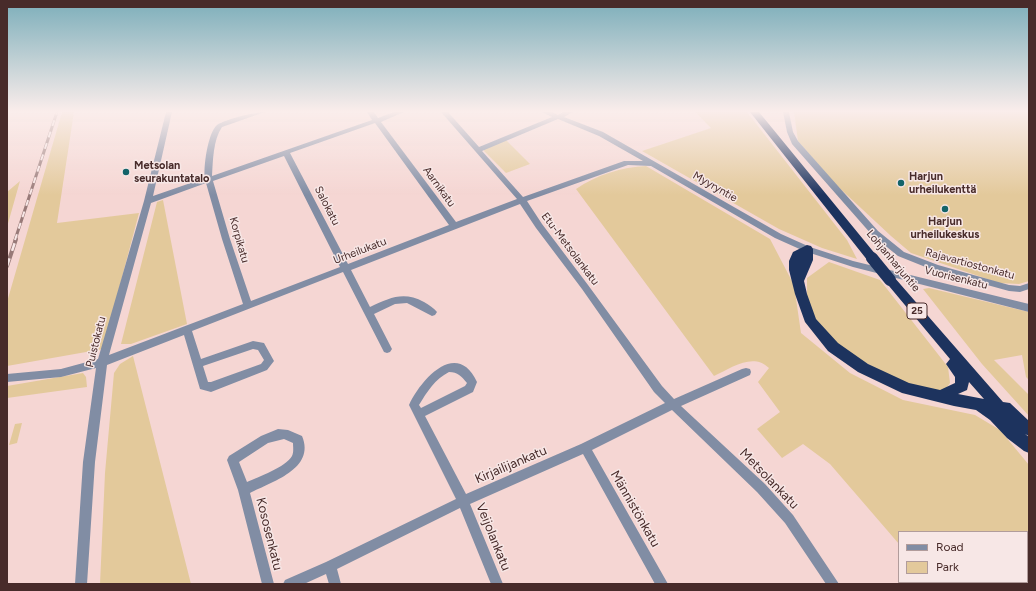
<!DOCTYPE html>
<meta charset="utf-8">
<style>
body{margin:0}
#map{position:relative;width:1036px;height:591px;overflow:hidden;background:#f5d6d3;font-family:Figtree,sans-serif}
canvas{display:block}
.frame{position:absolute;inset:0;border:8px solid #482b2a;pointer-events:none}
.legend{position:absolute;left:898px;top:531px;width:130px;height:52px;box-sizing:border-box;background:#f7e7e6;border:1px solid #b19c9b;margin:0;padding:5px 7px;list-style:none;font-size:12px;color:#482b2a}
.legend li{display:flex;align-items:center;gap:8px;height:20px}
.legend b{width:20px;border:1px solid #b19c9b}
</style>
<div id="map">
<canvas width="1036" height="591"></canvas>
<div class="frame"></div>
<ul class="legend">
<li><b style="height:5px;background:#818da4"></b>Road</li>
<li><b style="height:11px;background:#e3c99b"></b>Park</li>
</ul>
</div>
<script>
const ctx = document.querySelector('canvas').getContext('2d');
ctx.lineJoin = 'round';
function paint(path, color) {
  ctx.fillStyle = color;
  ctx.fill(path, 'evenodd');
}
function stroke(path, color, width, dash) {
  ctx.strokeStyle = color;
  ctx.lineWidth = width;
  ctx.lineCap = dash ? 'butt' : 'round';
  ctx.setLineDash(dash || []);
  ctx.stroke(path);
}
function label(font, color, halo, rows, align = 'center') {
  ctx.font = font + ' Figtree,sans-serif';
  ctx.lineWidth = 3;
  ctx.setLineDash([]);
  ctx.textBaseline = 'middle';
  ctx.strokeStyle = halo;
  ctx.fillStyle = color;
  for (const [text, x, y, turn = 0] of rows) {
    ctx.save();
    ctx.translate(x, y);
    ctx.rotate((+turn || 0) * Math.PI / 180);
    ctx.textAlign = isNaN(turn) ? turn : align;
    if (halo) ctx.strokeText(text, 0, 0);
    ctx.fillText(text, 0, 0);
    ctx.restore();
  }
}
paint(new Path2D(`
 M 62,112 L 74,112 L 57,223 L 139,213 L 103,349 L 7,366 L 7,302 Z
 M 695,112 L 747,112 L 847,240 L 857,259 L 822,248 L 779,229 L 642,151 L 711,128 Z
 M 794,112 L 1029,112 L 1029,281 L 1019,284 L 999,283 L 911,253 L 891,236 L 833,182 L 798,141 Z
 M 506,140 L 530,164 L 506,173 L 484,151 L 484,149 Z
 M 646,166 L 770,239 L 794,285 L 801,333 L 850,373 L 903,400 L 975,415 L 1000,430 L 1029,465 L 1029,584 L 934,584 L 932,582 L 1027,582 L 1027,532 L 899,532 L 899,544 L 830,464 L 803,444 L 782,458 L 757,429 L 780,412 L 758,382 L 769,368 C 753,352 731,368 714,376 L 576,189 C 596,175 622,167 646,166 Z
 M 20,181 L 7,227 L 7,192 Z
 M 163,200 L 187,324 L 131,344 L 121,344 L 157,202 Z
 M 829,262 L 880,280 L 948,367 L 950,383 L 945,390 L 933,393 L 909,386 L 842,350 L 814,321 L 807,299 L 807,278 Z
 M 929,288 L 1029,312 L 1029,380 L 1026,377 L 1022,355 L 994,360 L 1029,395 L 1029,416 L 982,364 L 923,289 Z
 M 133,356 L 191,584 L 100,584 L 105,473 L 114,373 L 120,364 Z
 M 83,373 L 86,377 L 87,387 L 7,398 L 7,386 Z
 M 22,423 L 17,443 L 9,445 L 15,424 Z`), '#e3c99b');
paint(new Path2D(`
 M 166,112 L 172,112 L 153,196 L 205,178 C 203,168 208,132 217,125 C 226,119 255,112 265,112 L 222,127 C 213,140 213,161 212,176 L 372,120 L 367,112 L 374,112 L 378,118 L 394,112 L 404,112 L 381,122 L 456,222 L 517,199 L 441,112 L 448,112 L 479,147 L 552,117 L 542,112 L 552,112 L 558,115 L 563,112 L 573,112 L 564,117 L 603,132 L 781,234 L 810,247 L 853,261 L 1029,304 L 1029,312 L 853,267 L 804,251 L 775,238 L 651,166 L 628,165 L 527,201 L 542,224 L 588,285 L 662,386 L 674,399 L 742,369 L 746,368 L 750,369 L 751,372 L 750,375 L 681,406 L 765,484 L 793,515 L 839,584 L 826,584 L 785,523 L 757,492 L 672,410 L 592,450 L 668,584 L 655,584 L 583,454 L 470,504 L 503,584 L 491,584 L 460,508 L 337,569 L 341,584 L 329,584 L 326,574 L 304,584 L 283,584 L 285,580 L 326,562 L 456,499 L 409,405 C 421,379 457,339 477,382 L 473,392 L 425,416 L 466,494 L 581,444 L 665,403 L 654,392 L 582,289 L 536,228 L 520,204 L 351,270 L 370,307 C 390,298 403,291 424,302 C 429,305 434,308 437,312 L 435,315 L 432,316 L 407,303 L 395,304 L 374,314 L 392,349 L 390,352 L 387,353 L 384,352 L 343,272 L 192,331 L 201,359 L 253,341 L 264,343 L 274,361 L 267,370 L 211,392 L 200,389 L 184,335 L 107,365 L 95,462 L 87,584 L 75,584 L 83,462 L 96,368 L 61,377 L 7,382 L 7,374 L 61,369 L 98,359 L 144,201 ZM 558,119 L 599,136 L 643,161 L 624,161 L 523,197 L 482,151 ZM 375,123 L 449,225 L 348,264 L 290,153 ZM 284,156 L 340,267 L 251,301 L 230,239 L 213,181 ZM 206,183 L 222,239 L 243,304 L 109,355 L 151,203 ZM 253,349 L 258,350 L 264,360 L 261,364 L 211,382 L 208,382 L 203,366 ZM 449,372 C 458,372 461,376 467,383 L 465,386 L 421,408 L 419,405 C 427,392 435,379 449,372 Z
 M 783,112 L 789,112 L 793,132 L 798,141 L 878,231 L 904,252 L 938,265 L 1009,285 L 1020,286 L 1029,283 L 1029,289 L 1020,292 L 1009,291 L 933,270 L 898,256 L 872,235 L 792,144 L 787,132 Z
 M 278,429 L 288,430 L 302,436 C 316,469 271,482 250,493 L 274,584 L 262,584 L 238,490 L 227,460 L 229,456 L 261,436 ZM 284,439 L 293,443 C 293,447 294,452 292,456 C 286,467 258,477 247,482 L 239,462 L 268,443 Z`), '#818da4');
paint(new Path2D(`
 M 750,112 L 759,112 L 876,255 L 878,258 L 876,261 L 872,262 L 868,261 Z
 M 807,245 L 811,246 L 813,249 L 813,260 L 804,281 L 807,294 L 816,319 L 838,343 L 868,364 L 909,383 L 940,390 L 955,383 L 955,377 L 946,364 L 950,359 L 884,280 L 886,277 L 890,275 L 894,277 L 1003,402 L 1010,403 L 1029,421 L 1029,436 L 1025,434 L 1029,437 L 1029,453 L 1024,451 L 1007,438 L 990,420 L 976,410 L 954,406 L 902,393 L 858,372 L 828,351 L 805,322 L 795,294 L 789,270 L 789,261 L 793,252 ZM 969,382 L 984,399 L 958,394 L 967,390 Z`), '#1d335e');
const railFar1 = new Path2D(`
 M 15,240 L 57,112`);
const rail = new Path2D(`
 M 7,266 L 16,239`);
stroke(railFar1, '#987a78', 3);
stroke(rail, '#987a78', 4);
stroke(railFar1, '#f7e7e6', 2, [6]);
stroke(rail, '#f7e7e6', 2.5, [8]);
stroke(new Path2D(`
 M 872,258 L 890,280`), '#1d335e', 12);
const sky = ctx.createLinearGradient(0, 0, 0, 195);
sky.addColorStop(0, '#7caeba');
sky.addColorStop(0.57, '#faedeb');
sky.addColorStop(1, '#faedeb00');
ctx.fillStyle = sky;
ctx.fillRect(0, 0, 1036, 195);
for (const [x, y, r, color] of [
 [126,172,4,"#136369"],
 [901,183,4,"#136369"],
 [945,209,4,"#136369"]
]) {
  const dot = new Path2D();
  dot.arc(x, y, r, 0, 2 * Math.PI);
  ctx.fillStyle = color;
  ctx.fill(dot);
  stroke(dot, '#f7e7e6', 1.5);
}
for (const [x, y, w] of [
 [917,311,20]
]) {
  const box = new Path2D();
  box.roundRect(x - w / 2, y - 8, w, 16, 3);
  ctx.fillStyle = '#f7e7e6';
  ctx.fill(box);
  stroke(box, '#482b2a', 1);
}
label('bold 10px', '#482b2a', null, [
 ["25",917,311]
]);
label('bold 11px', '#482b2a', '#f7e7e6', [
 ["Metsolan",134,166],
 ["seurakuntatalo",134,179],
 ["Harjun",909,177],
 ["urheilukenttä",909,190],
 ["Harjun",945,222,"center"],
 ["urheilukeskus",945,235,"center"]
], 'left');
label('11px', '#482b2a', '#f7e7e6', [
 ["Aarnikatu",439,187,54],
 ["Myyryntie",715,187,30],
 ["Salokatu",327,206,63],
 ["Korpikatu",239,240,74],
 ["Etu-Metsolankatu",570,249,53],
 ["Urheilukatu",360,251,-21],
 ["Lohjanharjuntie",893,261,50],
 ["Rajavartiostonkatu",970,264,15],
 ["Vuorisenkatu",956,278,14],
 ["Puistokatu",96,342,-76]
]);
label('13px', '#482b2a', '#f7e7e6', [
 ["Kirjailijankatu",511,465,-23],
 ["Metsolankatu",769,479,46],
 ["Männistönkatu",635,509,60],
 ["Kososenkatu",269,534,76],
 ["Veijolankatu",493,537,68]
]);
</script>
